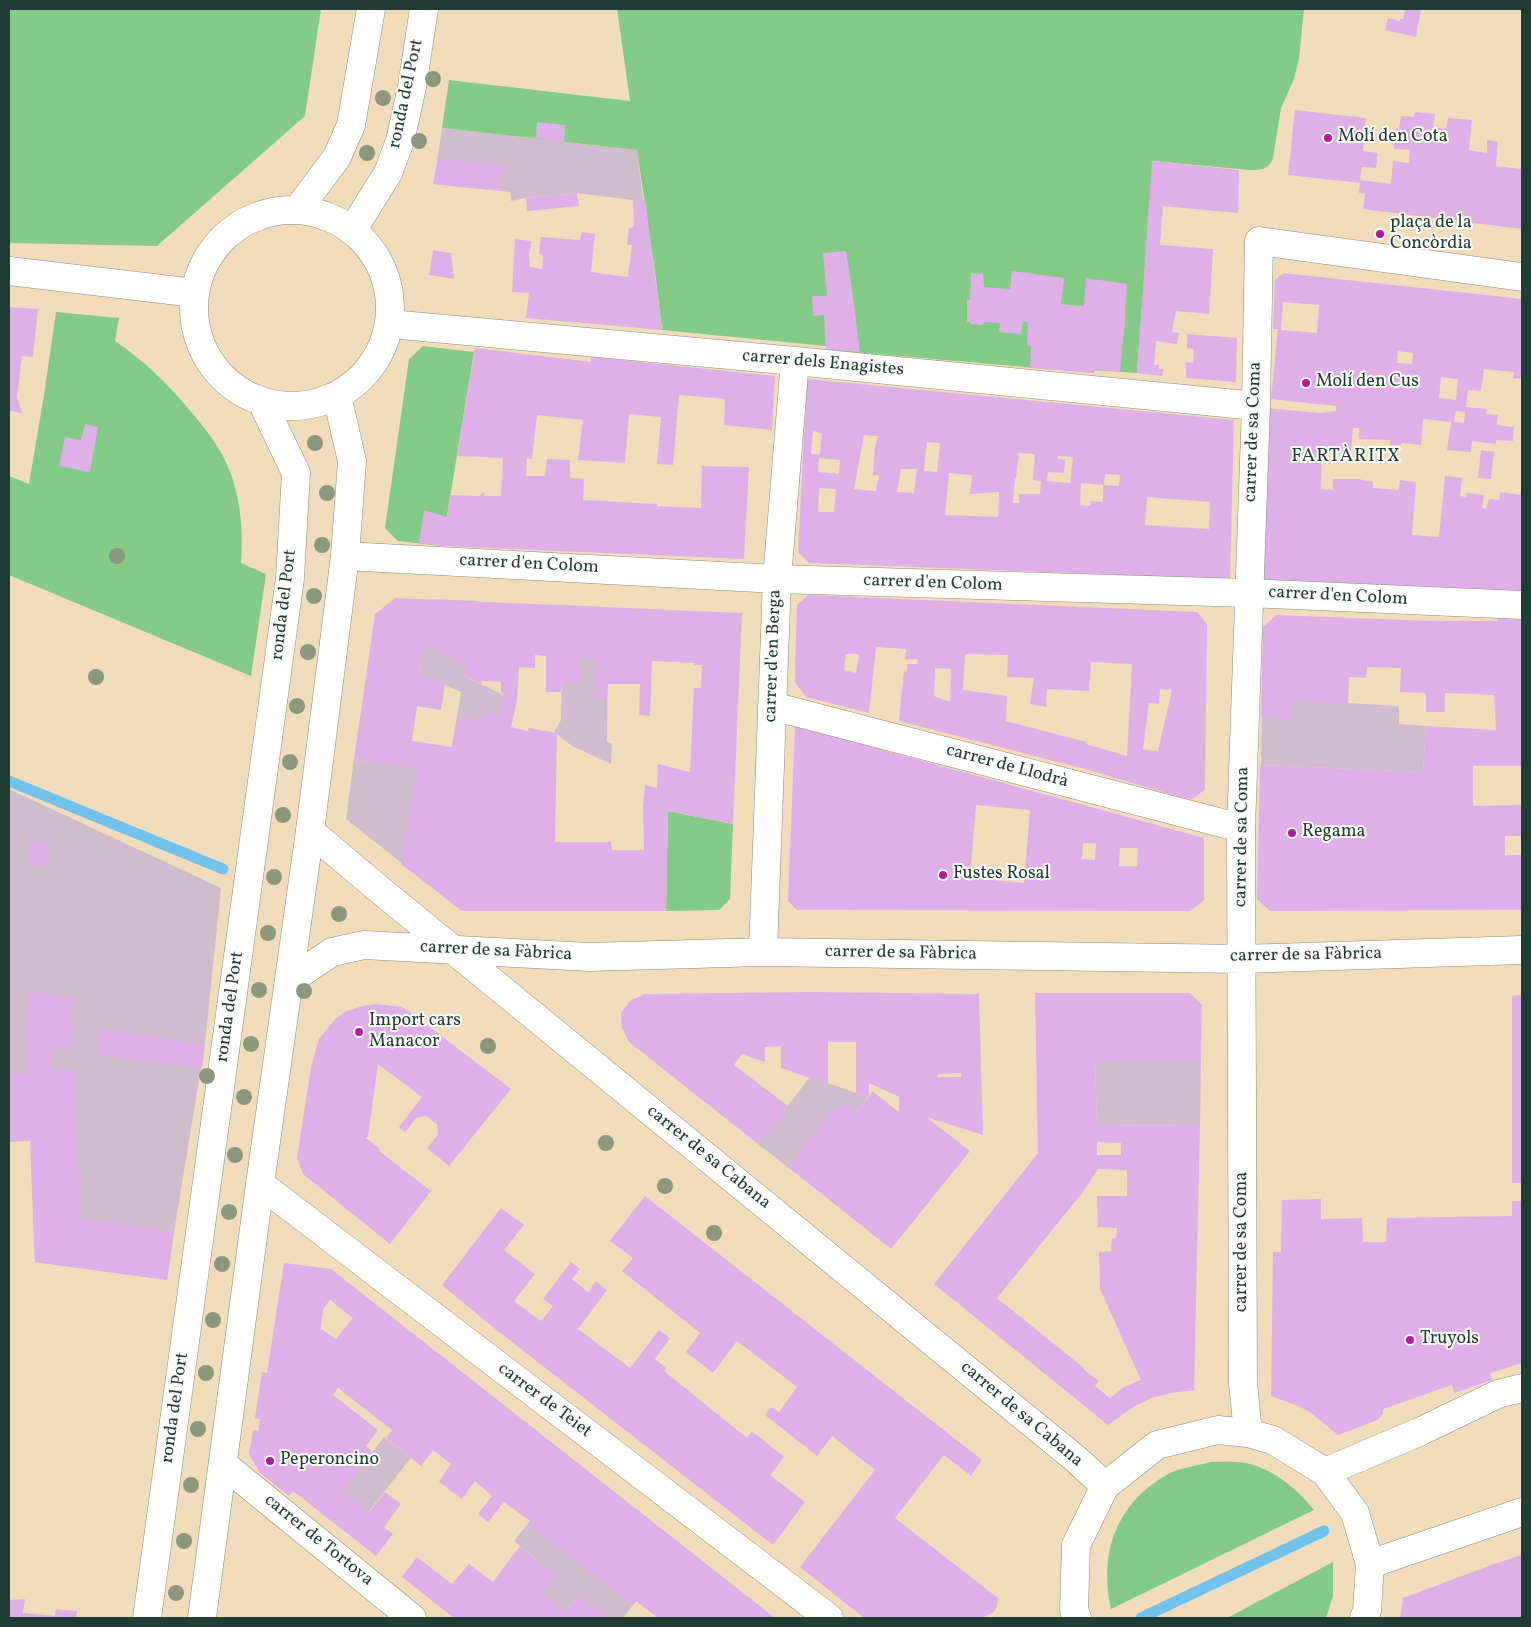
<!DOCTYPE html>
<meta charset="utf-8">
<style>
body{margin:0}
#map{position:relative;width:1531px;height:1627px;overflow:hidden;background:#f1ddbc;font-family:Vollkorn,serif}
canvas{display:block}
.frame{position:absolute;inset:0;border:10px solid #1f3d34;pointer-events:none}
</style>
<div id="map">
<canvas width="1531" height="1627"></canvas>
<div class="frame"></div>
</div>
<script>
const ctx = document.querySelector('canvas').getContext('2d');
ctx.lineJoin = 'round';
function paint(path, color) {
  ctx.fillStyle = color;
  ctx.fill(path, 'evenodd');
}
function stroke(path, color, width, dash) {
  ctx.strokeStyle = color;
  ctx.lineWidth = width;
  ctx.lineCap = dash ? 'butt' : 'round';
  ctx.setLineDash(dash || []);
  ctx.stroke(path);
}
function label(font, color, halo, rows, align = 'center') {
  ctx.font = font + ' Vollkorn,serif';
  ctx.lineWidth = 4;
  ctx.setLineDash([]);
  ctx.textBaseline = 'middle';
  ctx.strokeStyle = halo;
  ctx.fillStyle = color;
  for (const [text, x, y, turn = 0] of rows) {
    ctx.save();
    ctx.translate(x, y);
    ctx.rotate((+turn || 0) * Math.PI / 180);
    ctx.textAlign = isNaN(turn) ? turn : align;
    if (halo) ctx.strokeText(text, 0, 0);
    ctx.fillText(text, 0, 0);
    ctx.restore();
  }
}
paint(new Path2D(`
 M 442,128 L 637,150 L 643,199 L 633,200 L 576,193 L 526,198 L 511,201 L 510,192 L 434,184 Z
 M 432,599 L 477,601 L 464,676 L 516,701 L 462,911 L 346,819 L 354,759 L 448,772 L 461,692 L 420,674 Z
 M 562,605 L 608,607 L 607,742 L 612,744 L 611,764 L 572,746 L 554,732 L 561,720 L 562,683 L 560,656 Z
 M 1262,698 L 1399,706 L 1399,724 L 1426,726 L 1423,772 L 1261,765 Z
 M 9,789 L 221,888 L 205,1044 L 174,1232 L 167,1280 L 35,1262 L 30,1141 L 9,1142 Z
 M 1095,1060 L 1201,1060 L 1200,1126 L 1097,1125 Z
 M 810,1077 L 868,1097 L 804,1180 L 758,1144 Z
 M 384,1437 L 411,1458 L 350,1535 L 323,1515 Z
 M 530,1521 L 680,1544 L 623,1618 L 609,1618 L 580,1595 L 561,1618 L 490,1618 L 536,1560 L 536,1559 L 514,1541 Z`), '#cfbdce');
paint(new Path2D(`
 M 9,9 L 321,9 L 305,116 L 157,246 L 9,243 Z
 M 617,9 L 1304,9 L 1299,59 L 1294,79 L 1281,108 L 1273,158 C 1269,170 1261,170 1249,170 L 1153,161 L 1137,373 L 1095,370 L 1094,373 L 842,351 L 826,349 L 826,346 L 662,330 L 656,279 L 637,150 L 442,128 L 449,80 L 630,101 Z
 M 56,312 L 119,318 L 115,341 C 143,360 165,381 187,407 C 197,419 207,430 215,443 C 239,478 244,522 241,563 L 266,574 L 251,676 L 9,575 L 9,476 L 29,484 L 44,395 Z
 M 423,346 L 474,352 L 442,546 L 398,541 L 385,528 L 409,359 Z
 M 668,811 L 733,824 L 730,899 L 719,910 L 666,911 Z
 M 1211,1462 C 1223,1462 1238,1461 1250,1464 C 1276,1471 1298,1490 1314,1510 L 1111,1609 C 1099,1554 1115,1507 1163,1477 C 1176,1468 1196,1466 1211,1462 Z
 M 1333,1562 L 1333,1596 L 1326,1618 L 1227,1618 Z`), '#84cb87');
stroke(new Path2D(`
 M 9,781 L 223,869
 M 1141,1618 L 1324,1531`), '#71c2ec', 11);
paint(new Path2D(`
 M 1405,9 L 1421,9 L 1416,37 L 1385,30 L 1388,18 L 1400,21 L 1400,19 L 1403,19 Z
 M 1295,110 L 1366,118 L 1363,151 L 1378,153 L 1376,168 L 1362,167 L 1360,180 L 1391,184 L 1393,161 L 1409,163 L 1410,150 L 1394,149 L 1396,128 L 1399,129 L 1401,116 L 1414,117 L 1415,112 L 1435,114 L 1433,127 L 1446,129 L 1448,118 L 1472,120 L 1469,150 L 1487,153 L 1487,140 L 1498,142 L 1496,166 L 1522,169 L 1522,229 L 1363,209 L 1365,194 L 1359,193 L 1360,183 L 1288,175 Z
 M 537,122 L 565,125 L 564,142 L 536,138 Z
 M 438,158 L 504,165 L 501,191 L 433,184 Z
 M 1152,161 L 1239,170 L 1238,213 L 1163,206 L 1160,245 L 1213,249 L 1213,252 L 1209,314 L 1176,311 L 1172,332 L 1179,333 L 1177,344 L 1156,341 L 1154,365 L 1159,365 L 1159,369 L 1163,369 L 1162,376 L 1137,373 Z
 M 577,193 L 579,206 L 527,211 L 526,198 Z
 M 633,199 L 645,199 L 662,330 L 526,318 L 529,293 L 512,292 L 515,239 L 531,241 L 530,252 L 529,252 L 530,267 L 542,269 L 543,256 L 539,253 L 541,237 L 580,240 L 582,232 L 595,234 L 591,272 L 628,277 L 632,245 L 627,245 L 629,228 L 634,227 Z
 M 433,250 L 451,253 L 454,279 L 429,275 Z
 M 846,251 L 851,282 L 860,352 L 826,349 L 824,315 L 813,316 L 812,296 L 827,296 L 823,253 Z
 M 1012,271 L 1064,278 L 1061,304 L 1084,306 L 1086,278 L 1127,284 L 1125,310 L 1126,310 L 1120,372 L 1095,369 L 1094,373 L 1030,368 L 1031,347 L 1027,344 L 1028,322 L 1023,321 L 1021,334 L 999,332 L 1000,323 L 984,322 L 983,325 L 970,324 L 970,322 L 967,322 L 967,300 L 970,300 L 971,273 L 983,274 L 984,287 L 1010,289 Z
 M 1283,273 L 1522,299 L 1522,379 L 1513,378 L 1514,372 L 1484,369 L 1481,391 L 1468,390 L 1466,407 L 1487,409 L 1486,414 L 1498,415 L 1497,425 L 1514,427 L 1513,441 L 1496,440 L 1496,444 L 1472,441 L 1471,452 L 1447,450 L 1451,422 L 1423,419 L 1421,445 L 1402,443 L 1401,445 L 1390,445 L 1390,440 L 1359,439 L 1359,428 L 1353,428 L 1351,453 L 1322,453 L 1321,489 L 1333,490 L 1333,479 L 1358,479 L 1373,482 L 1373,488 L 1399,490 L 1400,480 L 1416,482 L 1412,535 L 1439,537 L 1445,476 L 1462,478 L 1460,496 L 1466,497 L 1467,493 L 1484,495 L 1482,508 L 1486,509 L 1489,499 L 1499,500 L 1500,492 L 1520,495 L 1522,486 L 1522,593 L 1262,581 L 1265,408 L 1321,413 L 1336,411 L 1336,406 L 1271,399 L 1278,329 L 1273,329 L 1275,280 ZM 1283,302 L 1319,305 L 1317,333 L 1281,330 ZM 1398,351 L 1413,353 L 1412,364 L 1397,363 ZM 1441,377 L 1458,379 L 1456,400 L 1439,398 ZM 1456,411 L 1465,412 L 1464,423 L 1454,422 Z
 M 9,307 L 38,309 L 33,357 L 22,356 L 17,397 L 22,413 L 9,411 Z
 M 1187,334 L 1237,338 L 1236,382 L 1186,378 L 1186,362 L 1193,363 L 1194,349 L 1187,348 Z
 M 475,348 L 591,362 L 591,357 L 775,376 L 772,430 L 724,425 L 725,399 L 679,395 L 673,465 L 657,464 L 661,417 L 629,414 L 625,463 L 578,460 L 583,420 L 537,415 L 532,459 L 527,458 L 526,476 L 545,476 L 547,459 L 570,460 L 570,478 L 584,479 L 583,500 L 657,504 L 657,506 L 701,508 L 702,466 L 749,467 L 744,559 L 443,546 L 419,543 L 424,510 L 447,517 L 450,495 L 479,496 L 484,492 L 484,496 L 501,496 L 503,458 L 457,456 Z
 M 807,379 L 1234,420 L 1230,581 L 1099,574 L 809,563 L 798,552 ZM 813,431 L 822,433 L 820,454 L 811,454 ZM 864,435 L 878,436 L 875,446 L 873,475 L 879,475 L 876,491 L 854,489 ZM 927,442 L 940,443 L 937,472 L 924,471 ZM 1019,453 L 1035,454 L 1033,480 L 1041,481 L 1040,494 L 1019,494 L 1019,503 L 1013,503 L 1015,478 L 1016,479 ZM 1058,456 L 1073,457 L 1070,483 L 1047,481 L 1048,472 L 1064,473 L 1065,460 L 1058,459 ZM 819,458 L 840,460 L 839,474 L 818,472 ZM 901,469 L 917,469 L 914,493 L 897,492 ZM 949,473 L 972,475 L 970,494 L 999,492 L 998,517 L 945,515 ZM 1105,474 L 1120,475 L 1119,486 L 1103,485 L 1103,502 L 1091,501 L 1090,506 L 1080,505 L 1081,483 L 1104,485 ZM 819,488 L 836,489 L 834,512 L 818,512 ZM 1147,497 L 1210,502 L 1209,529 L 1145,525 Z
 M 85,424 L 98,427 L 90,472 L 59,466 L 65,437 L 81,440 Z
 M 1481,450 L 1494,452 L 1491,479 L 1478,478 Z
 M 808,595 L 1197,612 L 1207,624 L 1205,789 L 1193,799 L 1183,798 L 1085,769 L 899,721 L 904,671 L 907,672 L 907,664 L 917,664 L 918,659 L 905,659 L 906,649 L 876,647 L 869,713 L 806,697 L 795,682 L 795,664 L 797,605 ZM 846,654 L 859,654 L 856,673 L 844,670 ZM 965,654 L 1008,655 L 1007,677 L 1034,678 L 1030,704 L 1046,707 L 1047,689 L 1089,691 L 1091,662 L 1132,664 L 1127,756 L 1086,744 L 1086,742 L 1006,721 L 1007,696 L 963,690 ZM 935,668 L 951,669 L 950,702 L 934,696 ZM 1160,689 L 1172,690 L 1158,751 L 1145,750 L 1143,749 L 1149,703 L 1159,704 Z
 M 395,598 L 742,613 L 733,824 L 668,811 L 666,911 L 462,911 L 401,864 L 417,768 L 354,759 L 375,614 ZM 425,644 L 465,664 L 464,676 L 482,684 L 482,681 L 501,682 L 501,693 L 503,694 L 499,716 L 484,712 L 483,721 L 457,717 L 452,747 L 412,741 L 417,706 L 441,710 L 445,684 L 420,674 ZM 535,655 L 546,656 L 546,692 L 561,692 L 562,683 L 579,683 L 580,657 L 597,658 L 594,698 L 607,699 L 608,684 L 640,684 L 639,715 L 650,716 L 652,661 L 695,663 L 694,665 L 702,665 L 701,688 L 694,688 L 690,772 L 658,764 L 657,788 L 645,785 L 643,806 L 644,850 L 612,850 L 611,842 L 555,842 L 557,733 L 529,728 L 528,731 L 511,727 L 517,701 L 519,667 L 535,668 Z
 M 1276,615 L 1432,621 L 1498,621 L 1498,618 L 1499,618 L 1522,620 L 1522,766 L 1473,766 L 1473,806 L 1522,805 L 1522,836 L 1505,836 L 1505,855 L 1522,855 L 1522,910 L 1270,911 L 1257,899 L 1260,765 L 1423,772 L 1426,726 L 1496,730 L 1494,695 L 1445,693 L 1445,712 L 1426,712 L 1426,693 L 1400,692 L 1401,668 L 1367,667 L 1366,678 L 1349,677 L 1348,704 L 1293,700 L 1291,719 L 1261,717 L 1263,627 Z
 M 795,726 L 1204,838 L 1204,900 L 1190,911 L 797,910 L 788,901 ZM 976,805 L 1030,810 L 1024,883 L 982,879 L 983,868 L 971,867 ZM 1083,843 L 1096,843 L 1095,860 L 1082,859 ZM 1120,848 L 1138,848 L 1137,866 L 1119,866 Z
 M 48,842 L 49,865 L 30,866 L 30,843 Z
 M 30,991 L 74,997 L 70,1026 L 73,1026 L 74,1047 L 51,1049 L 51,1070 L 75,1070 L 80,1219 L 174,1232 L 167,1280 L 35,1262 L 30,1140 L 9,1142 L 9,1073 L 27,1073 L 26,1020 Z
 M 811,992 L 979,994 L 983,1135 L 926,1117 L 970,1151 L 891,1249 L 788,1167 L 834,1107 L 840,1111 L 846,1103 L 856,1112 L 869,1097 L 856,1093 L 856,1042 L 828,1042 L 828,1084 L 781,1068 L 781,1046 L 765,1047 L 765,1062 L 742,1054 L 734,1065 L 788,1106 L 758,1144 L 629,1042 L 622,1028 L 621,1013 L 630,1001 L 644,994 ZM 961,1073 L 961,1077 L 938,1077 L 938,1074 ZM 869,1083 L 899,1097 L 899,1112 L 872,1091 L 869,1096 Z
 M 1035,993 L 1190,993 L 1202,1005 L 1201,1060 L 1095,1060 L 1097,1125 L 1200,1126 L 1194,1390 L 1171,1393 L 1152,1398 L 1135,1406 L 1108,1425 L 934,1284 L 1038,1153 ZM 1097,1142 L 1121,1143 L 1121,1155 L 1097,1155 ZM 1098,1169 L 1127,1170 L 1127,1196 L 1097,1196 L 1098,1227 L 1117,1228 L 1116,1238 L 1112,1238 L 1111,1251 L 1099,1252 L 1100,1289 L 1141,1380 L 1124,1387 L 1110,1398 L 1095,1386 L 1099,1381 L 1083,1369 L 1084,1368 L 997,1298 L 1083,1192 Z
 M 1522,995 L 1522,1183 L 1512,1183 L 1512,996 Z
 M 377,1004 L 401,1007 L 410,1012 L 511,1089 L 449,1166 L 427,1148 L 438,1135 L 437,1124 L 426,1116 L 416,1118 L 405,1132 L 399,1127 L 422,1097 L 378,1064 L 368,1136 L 366,1138 L 380,1149 L 379,1151 L 431,1191 L 390,1244 L 303,1174 L 297,1158 L 311,1067 L 319,1039 L 335,1019 L 346,1011 L 363,1006 Z
 M 100,1029 L 205,1044 L 202,1068 L 97,1054 Z
 M 645,1196 L 982,1460 L 971,1476 L 944,1455 L 895,1518 L 998,1598 L 997,1607 L 994,1612 L 982,1618 L 864,1618 L 800,1567 L 875,1470 L 832,1436 L 817,1456 L 765,1415 L 771,1407 L 779,1412 L 797,1387 L 737,1341 L 713,1373 L 686,1352 L 700,1333 L 622,1271 L 633,1258 L 610,1241 Z
 M 1321,1199 L 1321,1219 L 1362,1218 L 1363,1242 L 1386,1242 L 1387,1218 L 1512,1216 L 1512,1201 L 1522,1201 L 1522,1363 L 1490,1373 L 1492,1380 L 1454,1393 L 1452,1385 L 1383,1409 L 1383,1413 L 1378,1420 L 1338,1435 L 1310,1412 L 1298,1406 L 1271,1396 L 1273,1252 L 1281,1252 L 1282,1200 Z
 M 501,1208 L 524,1225 L 504,1250 L 535,1274 L 514,1301 L 541,1321 L 553,1306 L 543,1299 L 571,1262 L 580,1269 L 572,1279 L 588,1292 L 596,1281 L 607,1290 L 578,1329 L 630,1368 L 659,1330 L 670,1338 L 655,1359 L 666,1368 L 664,1371 L 747,1438 L 752,1431 L 784,1457 L 770,1475 L 805,1502 L 773,1545 L 494,1328 L 442,1285 Z
 M 284,1263 L 331,1269 L 775,1618 L 658,1618 L 636,1601 L 633,1605 L 528,1524 L 530,1521 L 504,1502 L 488,1522 L 478,1514 L 492,1496 L 475,1481 L 462,1499 L 459,1497 L 439,1482 L 451,1464 L 433,1450 L 421,1466 L 386,1438 L 392,1430 L 338,1388 L 333,1395 L 378,1430 L 366,1446 L 372,1452 L 342,1491 L 369,1512 L 385,1492 L 401,1504 L 384,1527 L 393,1534 L 376,1556 L 297,1494 L 293,1492 L 289,1496 L 260,1473 L 249,1454 L 253,1430 L 258,1431 L 260,1419 L 255,1418 L 262,1372 L 267,1373 ZM 330,1300 L 353,1318 L 336,1339 L 321,1329 L 323,1309 Z
 M 520,1546 L 555,1575 L 542,1593 L 566,1612 L 580,1595 L 609,1618 L 454,1618 L 402,1577 L 417,1557 L 452,1584 L 469,1564 L 493,1582 Z
 M 1522,1555 L 1522,1618 L 1400,1618 L 1403,1598 L 1494,1564 Z
 M 25,1599 L 23,1613 L 55,1616 L 56,1609 L 77,1611 L 76,1618 L 9,1618 L 9,1600 Z`), '#dfb0e7');
const street = new Path2D(`
 M 390,324 L 795,361 L 1256,406
 M 345,556 L 777,579 L 1248,593 L 1522,605
 M 772,706 L 1241,828
 M 310,831 L 380,890 L 1077,1460 L 1105,1486
 M 763,952 L 777,579 L 795,361
 M 289,981 L 332,952 L 364,945 L 589,957 L 763,952 L 1242,959 L 1522,950
 M 260,1184 L 829,1618
 M 1248,1433 L 1243,1383 L 1241,828 L 1256,406 L 1259,241 L 1522,277
 M 223,1464 L 412,1618`);
const secondary = new Path2D(`
 M 298,209 L 337,157 L 351,125 L 371,9
 M194 308a98 98 0 1 1 196 0a98 98 0 1 1-196 0Z
 M 353,229 L 388,173 L 400,141 L 412,87 L 424,9
 M 9,271 L 195,293
 M 1325,1472 L 1419,1432 L 1498,1394 L 1522,1388
 M 1370,1564 L 1522,1512
 M 147,1618 L 290,578 L 296,473 L 262,402
 M 202,1618 L 260,1184 L 310,831 L 345,556 L 352,461 L 337,396
 M 1077,1618 L 1074,1610 L 1076,1545 L 1105,1486 L 1157,1445 L 1218,1430 L 1248,1433 L 1273,1440 L 1325,1472 L 1355,1513 L 1370,1564 L 1367,1611 L 1364,1618`);
stroke(street, '#888d78', 29);
stroke(secondary, '#888d78', 29);
stroke(street, '#fff', 28);
stroke(secondary, '#fff', 28);
ctx.fillStyle = '#8b987d';
for (const [x, y] of [
 [433,79],
 [383,98],
 [419,141],
 [367,153],
 [315,443],
 [327,493],
 [322,545],
 [117,556],
 [314,596],
 [308,652],
 [96,677],
 [297,706],
 [290,762],
 [283,815],
 [274,877],
 [339,914],
 [268,933],
 [259,990],
 [304,991],
 [251,1044],
 [488,1046],
 [207,1076],
 [244,1097],
 [606,1143],
 [235,1155],
 [665,1186],
 [229,1212],
 [714,1233],
 [222,1264],
 [213,1320],
 [206,1373],
 [198,1429],
 [191,1485],
 [184,1541],
 [176,1593]
]) {
  ctx.beginPath();
  ctx.arc(x, y, 8, 0, 2 * Math.PI);
  ctx.fill();
}
for (const [x, y, r, color] of [
 [1328,138,5,"#b5179e"],
 [1380,234,5,"#b5179e"],
 [1306,383,5,"#b5179e"],
 [1292,833,5,"#b5179e"],
 [943,875,5,"#b5179e"],
 [359,1032,5,"#b5179e"],
 [1410,1340,5,"#b5179e"],
 [270,1461,5,"#b5179e"]
]) {
  const dot = new Path2D();
  dot.arc(x, y, r, 0, 2 * Math.PI);
  ctx.fillStyle = color;
  ctx.fill(dot);
  stroke(dot, '#fdfcf7', 2);
}
label('18px', '#1f3d34', '#fdfcf7', [
 ["ronda del Port",407,94,-78],
 ["carrer dels Enagistes",823,364,5],
 ["carrer de sa Coma",1254,432,-88],
 ["carrer d'en Colom",529,565,3],
 ["carrer d'en Colom",933,584,2],
 ["carrer d'en Colom",1338,597,3],
 ["ronda del Port",285,605,-83],
 ["carrer d'en Berga",774,656,-88],
 ["carrer de Llodrà",1007,767,15],
 ["carrer de sa Coma",1243,837,-89],
 ["carrer de sa Fàbrica",496,952,3],
 ["carrer de sa Fàbrica",901,954,1],
 ["carrer de sa Fàbrica",1306,956,-1],
 ["ronda del Port",231,1007,-82],
 ["carrer de sa Cabana",708,1158,39],
 ["carrer de sa Coma",1243,1242,-90],
 ["carrer de Teiet",544,1401,37],
 ["ronda del Port",176,1408,-82],
 ["carrer de sa Cabana",1021,1415,40],
 ["carrer de Tortova",318,1541,39]
]);
label('18px', '#1f3d34', '#fdfcf7', [
 ["Molí den Cota",1338,138],
 ["plaça de la",1390,224],
 ["Concòrdia",1390,245],
 ["Molí den Cus",1316,383],
 ["Regama",1302,833],
 ["Fustes Rosal",953,875],
 ["Import cars",369,1022],
 ["Manacor",369,1043],
 ["Truyols",1420,1340],
 ["Peperoncino",280,1461]
], 'left');
ctx.letterSpacing = '1px';
label('19px', '#1f3d34', '#fdfcf7', [
 ["FARTÀRITX",1346,458]
]);
ctx.letterSpacing = '0px';
</script>
